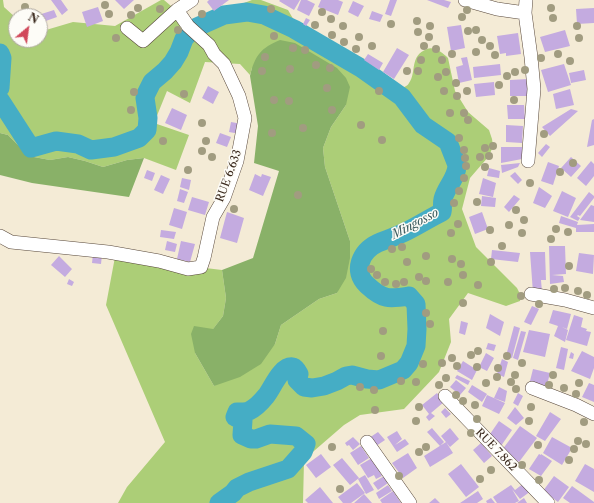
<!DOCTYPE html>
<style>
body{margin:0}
#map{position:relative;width:594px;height:503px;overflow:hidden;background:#f4ebd6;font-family:"Libre Caslon Text",serif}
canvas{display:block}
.north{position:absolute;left:8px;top:8px;width:40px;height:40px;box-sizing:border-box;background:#fdfcf7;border:1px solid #afa8a0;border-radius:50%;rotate:29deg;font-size:11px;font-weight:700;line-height:16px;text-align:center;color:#3b2a1e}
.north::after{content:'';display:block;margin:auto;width:14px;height:18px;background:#d1495b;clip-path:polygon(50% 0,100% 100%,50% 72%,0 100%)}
</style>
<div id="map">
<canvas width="594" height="503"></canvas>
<div class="north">N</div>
</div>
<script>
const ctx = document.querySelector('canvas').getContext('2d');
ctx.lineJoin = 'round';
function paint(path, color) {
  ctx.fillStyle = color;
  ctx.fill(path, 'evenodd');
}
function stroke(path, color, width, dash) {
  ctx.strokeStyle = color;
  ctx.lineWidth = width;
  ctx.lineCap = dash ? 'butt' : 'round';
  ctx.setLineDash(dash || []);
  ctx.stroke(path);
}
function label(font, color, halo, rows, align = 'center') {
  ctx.font = font + ' "Libre Caslon Text",serif';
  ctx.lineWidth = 3;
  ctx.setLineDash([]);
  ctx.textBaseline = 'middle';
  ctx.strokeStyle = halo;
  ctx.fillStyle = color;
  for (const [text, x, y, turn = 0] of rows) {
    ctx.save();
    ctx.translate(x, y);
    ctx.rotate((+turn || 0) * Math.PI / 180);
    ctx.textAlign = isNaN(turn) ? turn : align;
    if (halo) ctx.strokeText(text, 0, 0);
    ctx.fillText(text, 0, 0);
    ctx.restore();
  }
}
paint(new Path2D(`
 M 0,0 L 3,0 L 4,7 L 16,18 L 16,40 L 40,40 L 40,29 L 46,30 L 73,22 L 115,26 L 161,0 L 164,0 L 191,23 L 252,0 L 261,0 L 288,10 L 295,22 L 401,89 C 403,87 408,86 409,83 C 417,72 409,56 427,49 C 434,46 443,53 448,58 L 455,91 L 468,112 L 489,130 L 492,139 L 493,146 L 489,156 L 470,178 L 462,209 L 476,247 L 517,288 L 521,296 L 520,301 L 506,306 L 468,293 L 449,319 L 451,342 L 439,372 L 404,409 L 360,415 L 344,425 L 307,457 L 304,461 L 303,503 L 118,503 L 127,487 L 165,442 L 106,305 L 115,257 L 222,270 L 226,298 L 223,316 L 195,353 L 214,386 L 275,344 L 281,325 L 319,299 L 337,293 L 350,241 L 325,167 L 323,148 L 331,127 L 346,105 L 252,68 L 250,75 L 240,64 L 205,62 L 190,103 L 167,91 L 154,123 L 189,135 L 176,170 L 144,158 L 127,160 L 103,167 L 85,161 L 68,157 L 50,160 L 34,157 L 21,148 L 8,135 L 0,133 Z`), '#acce77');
paint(new Path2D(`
 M 280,40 L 295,43 L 337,68 L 346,78 L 350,87 L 346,105 L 331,127 L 323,148 L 325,167 L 350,241 L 350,258 L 346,278 L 337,293 L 319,299 L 281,325 L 275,344 L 261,364 L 240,377 L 214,386 L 195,353 L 191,334 L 194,326 L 213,329 L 223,316 L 226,298 L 222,270 L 253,258 L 279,171 L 254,163 L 258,126 L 250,76 C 255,55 261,48 280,40 Z
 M 0,133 L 8,135 L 21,148 L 34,157 L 50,160 L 68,157 L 85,161 L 103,167 L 127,160 L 144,158 L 129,197 L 32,183 L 0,175 Z`), '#89b168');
stroke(new Path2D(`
 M 0,53 L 2,58 L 0,88
 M 0,100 L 31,148 L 56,141 L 78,144 L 91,150 L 114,147 L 139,138 L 147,130 L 148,118 L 145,98 L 146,94 L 152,82 L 165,71 L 173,62 L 179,52 L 184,39 L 189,33 L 197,27 L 224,15 L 247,12 L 264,15 L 294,29 L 361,68 L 402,97 L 423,125 L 448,142 L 457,165 C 457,178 446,187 443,199 C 442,203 443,208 442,212 C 430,218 419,225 407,231 C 397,236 388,239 378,243 C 361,251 352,271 367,285 C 383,300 389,299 409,296 L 416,304 L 417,329 L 416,346 L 409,363 L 403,370 L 379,380 L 367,379 L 352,375 L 346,376 L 337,381 L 324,386 L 312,388 L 304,387 L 297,380 L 299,374 C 298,372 296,368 293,367 C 281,365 272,389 266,396 C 262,401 255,408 249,411 C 246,412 240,412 237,412 L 235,417 L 243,420 L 242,435 L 251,439 L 256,439 L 270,434 L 296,436 L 306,444 L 303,452 L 288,469 L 249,482 L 237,488 L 233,493 L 219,503`), '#45adc5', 19);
paint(new Path2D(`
 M 51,0 L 61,0 L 68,10 L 62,15 Z
 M 115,0 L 134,0 L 124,9 Z
 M 209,0 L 229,0 L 214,11 L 207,2 Z
 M 280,0 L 300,0 L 294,10 L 279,1 Z
 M 301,0 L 307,0 L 315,4 L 309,16 L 297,10 Z
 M 321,0 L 338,0 L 343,2 L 338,15 L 318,7 Z
 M 390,0 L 397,0 L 391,16 L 385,14 Z
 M 427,0 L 444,0 L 451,2 L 448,8 Z
 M 353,1 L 364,6 L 358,17 L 348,12 Z
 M 98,7 L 103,21 L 87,27 L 82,12 Z
 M 594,8 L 594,23 L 577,24 L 576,9 Z
 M 54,10 L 57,17 L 40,23 L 40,16 L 35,16 Z
 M 372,11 L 383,15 L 380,22 L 369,19 Z
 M 306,18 L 310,20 L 306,26 L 303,24 Z
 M 461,25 L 465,48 L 451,51 L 447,27 Z
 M 565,30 L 570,46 L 545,52 L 540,37 Z
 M 518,33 L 521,54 L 506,56 L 506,53 L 500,54 L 497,36 Z
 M 397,48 L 409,55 L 394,79 L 383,72 Z
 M 368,54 L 383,63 L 379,70 L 364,60 Z
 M 467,57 L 472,80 L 459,83 L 456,67 L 463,65 L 461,58 Z
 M 500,64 L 501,75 L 474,78 L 473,67 Z
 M 564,64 L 571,85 L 548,92 L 541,70 Z
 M 584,70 L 586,80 L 571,83 L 569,73 Z
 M 528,79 L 528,96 L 510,96 L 510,80 Z
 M 494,82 L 495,95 L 476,97 L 474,84 Z
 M 208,86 L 219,92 L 213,104 L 202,98 Z
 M 570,89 L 574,105 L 556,109 L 553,94 Z
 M 507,105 L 524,105 L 525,119 L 508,119 Z
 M 172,108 L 187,115 L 181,130 L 165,123 Z
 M 571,109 L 578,111 L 550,136 L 542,127 Z
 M 594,119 L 594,145 L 587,147 L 592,120 Z
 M 231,122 L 242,124 L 240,134 L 229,132 Z
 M 506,125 L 523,126 L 522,143 L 506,142 Z
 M 220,133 L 231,137 L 227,147 L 216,143 Z
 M 546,144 L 550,147 L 542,157 L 538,153 Z
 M 501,147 L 522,147 L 522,159 L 501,163 Z
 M 571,157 L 581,166 L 571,177 L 561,168 Z
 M 591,161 L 594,164 L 594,176 L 586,186 L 577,178 Z
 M 548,162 L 559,166 L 553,185 L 541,181 Z
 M 520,163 L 518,167 L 502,173 L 501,165 Z
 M 489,168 L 500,171 L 499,178 L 487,176 Z
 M 147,170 L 155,173 L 152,181 L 144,178 Z
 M 515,172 L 522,180 L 518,184 L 510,176 Z
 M 255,174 L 261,177 L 262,174 L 271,177 L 263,196 L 249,190 Z
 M 161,175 L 170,179 L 163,194 L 154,190 Z
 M 182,178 L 191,180 L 189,190 L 180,187 Z
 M 483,178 L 496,183 L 493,197 L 479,194 Z
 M 539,187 L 552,196 L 545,208 L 533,203 Z
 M 180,189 L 188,192 L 184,203 L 177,201 Z
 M 562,191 L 576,198 L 568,217 L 553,211 Z
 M 589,192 L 594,196 L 594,198 L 580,216 L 578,215 L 577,216 L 580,218 L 578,221 L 570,217 Z
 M 514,195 L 520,199 L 509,212 L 504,207 Z
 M 482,196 L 496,198 L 495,207 L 481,206 Z
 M 192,197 L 209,202 L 205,215 L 188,210 Z
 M 591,205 L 594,206 L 594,222 L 580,220 Z
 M 174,208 L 187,212 L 182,229 L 169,225 Z
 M 227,212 L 244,218 L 237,243 L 220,238 Z
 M 482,212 L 488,229 L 475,234 L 469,217 Z
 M 561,216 L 578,222 L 577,225 L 594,224 L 594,232 L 576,232 L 576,228 L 559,223 Z
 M 161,230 L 176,232 L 174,239 L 160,237 Z
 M 167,241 L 177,244 L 175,252 L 165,250 Z
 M 181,241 L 195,244 L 190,262 L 177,259 Z
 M 549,246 L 565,246 L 566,274 L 552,275 L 563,276 L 564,282 L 550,284 Z
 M 492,250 L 520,253 L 518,262 L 491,259 Z
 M 530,252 L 545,252 L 546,280 L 541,280 L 542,292 L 533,293 Z
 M 579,253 L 594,255 L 593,274 L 576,271 Z
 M 93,254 L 102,255 L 101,264 L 92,263 Z
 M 59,256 L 72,269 L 65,277 L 51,265 Z
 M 69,279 L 74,282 L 72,286 L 67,284 Z
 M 532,306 L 539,309 L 531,325 L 524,322 Z
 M 553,310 L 571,314 L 567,329 L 562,327 L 568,330 L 565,342 L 554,336 L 558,326 L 549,323 Z
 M 490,314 L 504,322 L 500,336 L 486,328 Z
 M 574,315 L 583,318 L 581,327 L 587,329 L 586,331 L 591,332 L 587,346 L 566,340 Z
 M 461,321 L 468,323 L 465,335 L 459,333 Z
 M 514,326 L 520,328 L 512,358 L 506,356 Z
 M 529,330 L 550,334 L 545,357 L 523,352 Z
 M 521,331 L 526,332 L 518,360 L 513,358 Z
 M 488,343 L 496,345 L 494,351 L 486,349 Z
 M 561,347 L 568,349 L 564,370 L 556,368 Z
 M 582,351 L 594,357 L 594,368 L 590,379 L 571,371 Z
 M 571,352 L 574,354 L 573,359 L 569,358 Z
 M 486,353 L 494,358 L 487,371 L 479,367 Z
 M 502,359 L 508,362 L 504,377 L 497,374 Z
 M 463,361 L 477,370 L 472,380 L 457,371 Z
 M 533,369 L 550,373 L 546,389 L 529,385 Z
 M 457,375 L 470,381 L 468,385 L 455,378 Z
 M 456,380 L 466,388 L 460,395 L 450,387 Z
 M 589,383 L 594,385 L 594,402 L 582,397 Z
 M 472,385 L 487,394 L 482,402 L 468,392 Z
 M 499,387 L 507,391 L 505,402 L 494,398 Z
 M 437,393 L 444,402 L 431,413 L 435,416 L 429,421 L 426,417 L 429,414 L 422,405 Z
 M 518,393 L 523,396 L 518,406 L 513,403 Z
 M 487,395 L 505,403 L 499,414 L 482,406 Z
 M 515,407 L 524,418 L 516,425 L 507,418 Z
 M 445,408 L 451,414 L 446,418 L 441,412 Z
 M 550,412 L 561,419 L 545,441 L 536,436 Z
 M 499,421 L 512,430 L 501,446 L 488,437 Z
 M 520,426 L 537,438 L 519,462 L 502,450 Z
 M 432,428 L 444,442 L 440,446 L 427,432 Z
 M 450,428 L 459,439 L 450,447 L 441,436 Z
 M 397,431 L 402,439 L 395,445 L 405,439 L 409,444 L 397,452 L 387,437 Z
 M 378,432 L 385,440 L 376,446 L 369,438 Z
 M 353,437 L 360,444 L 353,450 L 349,445 L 347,446 L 345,443 Z
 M 552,437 L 572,448 L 562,465 L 543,453 Z
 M 446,442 L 453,453 L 430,467 L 424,456 Z
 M 481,443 L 492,456 L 484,463 L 473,450 Z
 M 361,446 L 369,458 L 358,465 L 350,453 Z
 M 408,453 L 417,468 L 403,478 L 392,463 Z
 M 321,454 L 331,467 L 316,478 L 306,465 Z
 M 539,454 L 541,455 L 541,454 L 552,461 L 541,476 L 529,469 Z
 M 342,458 L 359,478 L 350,485 L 333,465 Z
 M 372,458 L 382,476 L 376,479 L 374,475 L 368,478 L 360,465 Z
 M 461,464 L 479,487 L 466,497 L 448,474 Z
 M 585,464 L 594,469 L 594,492 L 575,481 Z
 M 365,475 L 374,490 L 366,494 L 358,479 Z
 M 384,476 L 388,483 L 378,490 L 373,483 Z
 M 554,476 L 569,487 L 558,502 L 543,491 Z
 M 357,483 L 365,493 L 351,503 L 343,503 L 338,497 Z
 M 524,483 L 531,491 L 520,499 L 512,489 L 519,501 L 515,503 L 497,503 L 493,497 L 511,485 L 515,490 Z
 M 388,485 L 392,491 L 379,499 L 376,493 Z
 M 572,486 L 594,502 L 594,503 L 570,503 L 563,498 Z
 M 320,487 L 333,503 L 308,503 L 305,500 Z
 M 393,491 L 401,503 L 382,503 L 380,500 Z
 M 478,491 L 483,499 L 477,503 L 460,503 Z
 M 364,494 L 372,503 L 354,503 Z
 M 435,498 L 440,503 L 429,503 Z
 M 491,498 L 495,503 L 487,503 L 486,501 Z
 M 524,498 L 527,503 L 517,503 L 521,500 Z`), '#c4abe0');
const minor = new Path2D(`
 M 465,0 L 497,9 L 525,13 L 526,0
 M 525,13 L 531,57 L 534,89 L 528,161
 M 127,28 L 143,41 L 177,10 L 192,0
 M 0,236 L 11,242 L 108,252 L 159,261 L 188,269 L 201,267 L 204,258 L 213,217 L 224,198 L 237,161 L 245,118 L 239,96 L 224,64 L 214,54 L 209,45 L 188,26 L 177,10
 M 531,294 L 565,300 L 594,308
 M 532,388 L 576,405 L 594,414
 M 445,396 L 548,503
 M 367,442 L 410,503`);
stroke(minor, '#57473a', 14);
stroke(minor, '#fff', 13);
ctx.fillStyle = '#a19c80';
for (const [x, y] of [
 [105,5],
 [25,7],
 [138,8],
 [551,8],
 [160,9],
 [271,9],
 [467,10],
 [322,12],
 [109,14],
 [202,14],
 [131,15],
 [462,17],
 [553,18],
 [331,19],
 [417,21],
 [391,24],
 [315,25],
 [343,26],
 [430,26],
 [577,26],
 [178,30],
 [476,30],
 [468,31],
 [418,32],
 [332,35],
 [274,36],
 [359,37],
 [429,37],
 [116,38],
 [579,38],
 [482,40],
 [344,42],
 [372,46],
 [424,46],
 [490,46],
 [293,48],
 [356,49],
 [436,49],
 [305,50],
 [476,52],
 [452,54],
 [558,54],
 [495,55],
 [265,57],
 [541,58],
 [421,60],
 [442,60],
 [570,61],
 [316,65],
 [330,68],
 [290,69],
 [525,70],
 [262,71],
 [407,71],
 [418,71],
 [446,72],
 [515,72],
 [507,76],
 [438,77],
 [456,83],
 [499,85],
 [327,88],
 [379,91],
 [444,91],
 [467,91],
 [134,92],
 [184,94],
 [457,96],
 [274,100],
 [514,100],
 [289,101],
 [131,110],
 [332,110],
 [450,113],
 [464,113],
 [468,120],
 [202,123],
 [361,125],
 [303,128],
 [272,133],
 [544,134],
 [459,138],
 [382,140],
 [163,141],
 [206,141],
 [493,146],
 [485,148],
 [464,150],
 [202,151],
 [489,156],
 [212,157],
 [480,157],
 [465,158],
 [573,163],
 [466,166],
 [485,167],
 [188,170],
 [560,172],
 [464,178],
 [530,183],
 [459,191],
 [298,195],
 [477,202],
 [454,203],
 [234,209],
 [516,210],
 [524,220],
 [458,224],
 [509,225],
 [556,229],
 [490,230],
 [568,232],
 [451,233],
 [522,233],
 [551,239],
 [502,246],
 [402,247],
 [392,249],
 [426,256],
 [452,259],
 [407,262],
 [491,262],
 [461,264],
 [569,266],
 [371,269],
 [377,275],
 [463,275],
 [419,277],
 [426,281],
 [385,282],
 [404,282],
 [448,282],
 [396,284],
 [478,285],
 [565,288],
 [554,289],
 [578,291],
 [587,295],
 [521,296],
 [463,303],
 [539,304],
 [426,313],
 [430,324],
 [383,331],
 [478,351],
 [471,355],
 [381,356],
 [507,356],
 [452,358],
 [442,363],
 [522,363],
 [423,364],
 [457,366],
 [477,367],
 [498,368],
 [515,375],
 [553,375],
 [497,377],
 [446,378],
 [401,381],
 [416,382],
 [511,382],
 [486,383],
 [579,383],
 [439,385],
 [549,385],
 [360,387],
 [564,388],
 [516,389],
 [374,390],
 [576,394],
 [456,395],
 [463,401],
 [475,405],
 [419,407],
 [531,407],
 [375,410],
 [477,419],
 [416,421],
 [529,421],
 [584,422],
 [471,433],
 [578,441],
 [586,444],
 [538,445],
 [332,447],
 [426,447],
 [574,449],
 [419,452],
 [569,460],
 [522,465],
 [491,470],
 [399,476],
 [480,479],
 [539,480],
 [340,489]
]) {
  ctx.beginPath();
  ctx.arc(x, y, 4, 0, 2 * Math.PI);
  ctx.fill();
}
label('11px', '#3b2a1e', '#fdfcf7', [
 ["RUE 6.633",229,176,-70],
 ["RUE 7.862",496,450,46]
]);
label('italic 12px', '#3f5e61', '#fdfcf7', [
 ["Mingosso",415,224,-28]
]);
</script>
